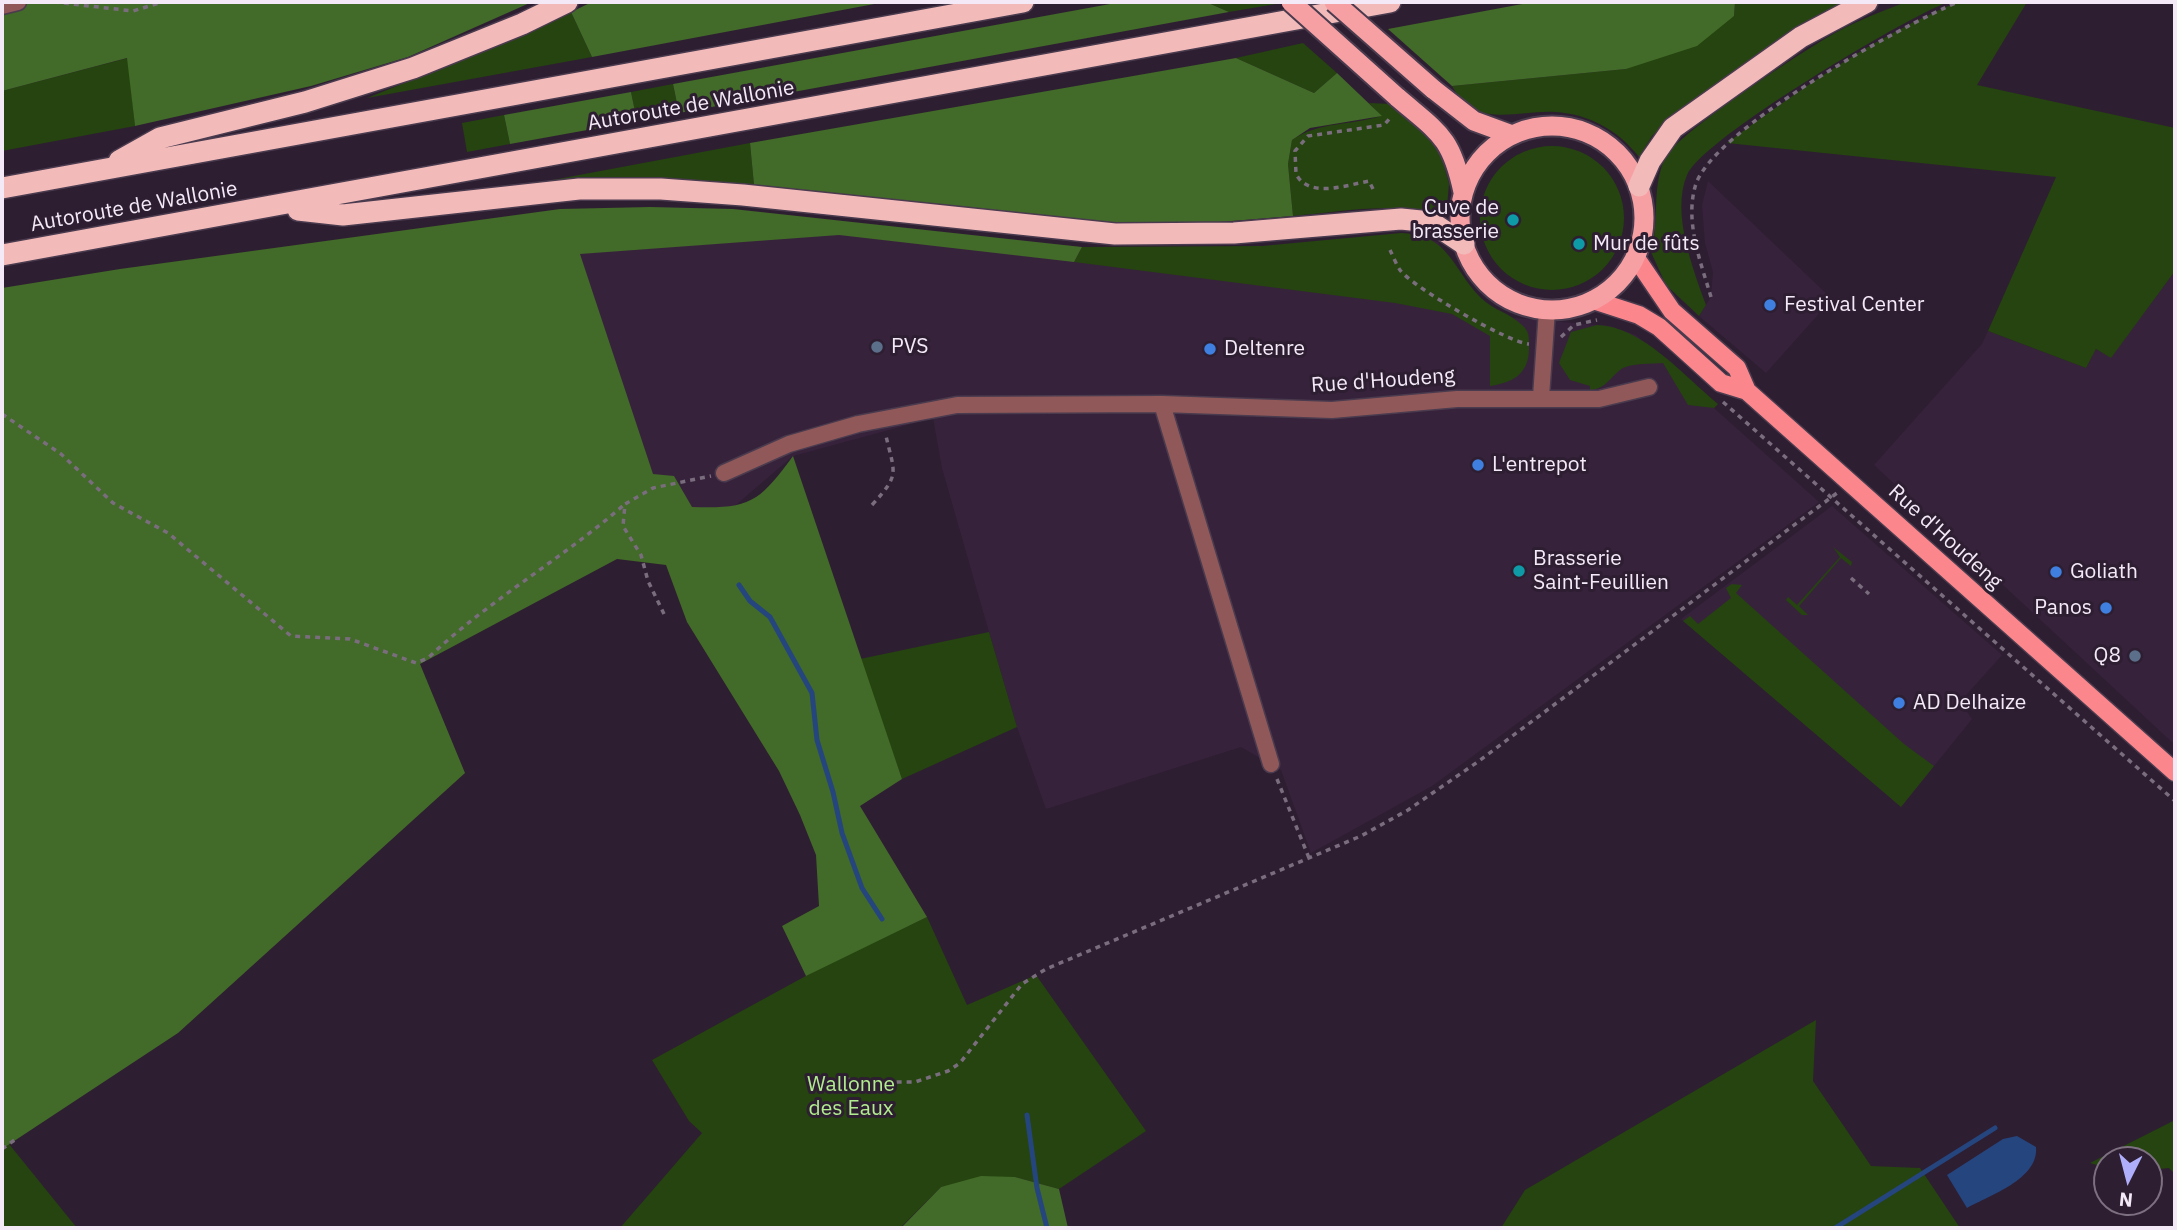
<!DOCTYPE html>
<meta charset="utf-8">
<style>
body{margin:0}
#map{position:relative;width:2177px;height:1230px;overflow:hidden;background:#2e1e32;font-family:"IBM Plex Sans",sans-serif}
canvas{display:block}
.frame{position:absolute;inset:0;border:4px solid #f4eaf7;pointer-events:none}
.north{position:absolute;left:2093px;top:1146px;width:70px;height:70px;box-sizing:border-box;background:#2e1e32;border:2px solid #7d7081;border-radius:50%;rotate:186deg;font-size:19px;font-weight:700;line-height:28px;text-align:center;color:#f4eaf7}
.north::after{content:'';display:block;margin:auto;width:24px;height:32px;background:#afaefa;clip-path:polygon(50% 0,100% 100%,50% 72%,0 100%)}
</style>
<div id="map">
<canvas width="2177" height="1230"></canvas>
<div class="frame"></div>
<div class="north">N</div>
</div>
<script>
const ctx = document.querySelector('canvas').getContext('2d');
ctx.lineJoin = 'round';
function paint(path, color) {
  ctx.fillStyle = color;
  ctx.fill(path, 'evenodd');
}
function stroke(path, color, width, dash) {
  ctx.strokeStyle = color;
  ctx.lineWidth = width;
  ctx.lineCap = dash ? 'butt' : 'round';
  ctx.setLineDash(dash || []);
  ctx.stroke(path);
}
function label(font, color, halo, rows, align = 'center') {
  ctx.font = font + ' "IBM Plex Sans",sans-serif';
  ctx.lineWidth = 6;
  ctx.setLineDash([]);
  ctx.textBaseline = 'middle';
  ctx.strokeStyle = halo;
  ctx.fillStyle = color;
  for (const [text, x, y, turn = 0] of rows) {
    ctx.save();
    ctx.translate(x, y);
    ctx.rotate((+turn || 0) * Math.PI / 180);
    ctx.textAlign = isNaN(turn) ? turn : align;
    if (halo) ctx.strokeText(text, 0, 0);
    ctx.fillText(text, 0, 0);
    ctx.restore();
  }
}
paint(new Path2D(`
 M 1708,181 L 1832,299 L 1766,373 L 1699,316 L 1711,297 L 1713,272 L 1705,243 L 1702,205 Z
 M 650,207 L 733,209 L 1082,247 L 1262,246 L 1416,234 L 1438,242 L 1457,271 L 1483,301 L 1499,311 L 1514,318 L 1610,326 L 1636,335 L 1717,404 L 1714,408 L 1819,502 L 1432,786 L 1311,853 L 1281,770 L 1241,747 L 1046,809 L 1017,727 L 989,632 L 942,468 L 933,418 L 793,456 L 666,565 L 579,253 Z
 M 2175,271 L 2175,745 L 1874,465 L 1982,344 L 1988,331 L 2086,368 L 2096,349 L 2111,357 Z
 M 1832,506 L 2002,655 L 1960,702 L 1972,719 L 1901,807 L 1681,619 Z`), '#37223c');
paint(new Path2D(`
 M 1206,2 L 1288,2 L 1229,12 Z
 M 1735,2 L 1845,2 L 1679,112 L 1652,136 L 1639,157 C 1618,130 1589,114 1555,112 C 1516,110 1477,130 1452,86 L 1626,69 L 1734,16 Z
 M 1906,2 L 1948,2 C 1905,18 1703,138 1687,175 C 1671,213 1693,269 1706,305 L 1699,316 L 1666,285 L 1651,252 C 1660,221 1651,188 1665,158 C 1674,136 1800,53 1828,37 C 1851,23 1880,12 1906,2 Z
 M 1958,2 L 2027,2 L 1977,85 L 2175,128 L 2175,271 L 2111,358 L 2096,349 L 2086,368 L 1988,331 L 2056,177 L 1727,143 C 1799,90 1875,36 1958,2 Z
 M 571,12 L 592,57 L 367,98 L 524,35 Z
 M 1303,43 L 1337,73 L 1314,93 L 1236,58 Z
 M 128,58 L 135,126 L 2,151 L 2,91 Z
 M 673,84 L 679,113 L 637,121 L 631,92 Z
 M 1369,103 L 1391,104 L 1433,141 L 1441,154 L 1449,184 L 1446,218 C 1397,200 1343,212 1293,216 L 1288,164 L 1292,140 C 1320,121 1349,126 1381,116 Z
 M 504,115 L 510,144 L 467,152 L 462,123 Z
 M 750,143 L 754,185 L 672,181 L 547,185 L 547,181 Z
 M1480 218a72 72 0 1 1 144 0a72 72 0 1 1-144 0Z
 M 1401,233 C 1450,235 1451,267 1481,298 C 1493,310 1510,313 1522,325 C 1529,331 1529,336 1529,345 C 1530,372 1516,382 1490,386 L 1490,336 L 1452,314 L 1395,303 L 1074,262 L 1082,247 L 1262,246 Z
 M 1597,325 C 1642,326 1684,376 1718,404 L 1714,408 L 1688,405 L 1663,363 C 1652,364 1633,363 1623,368 C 1610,376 1607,389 1590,390 L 1590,386 L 1570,380 L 1559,363 L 1571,332 Z
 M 1833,547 L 1852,562 L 1851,566 L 1841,558 L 1799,606 L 1808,615 L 1802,615 L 1786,600 L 1788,597 L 1797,605 L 1840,557 Z
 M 1732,584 L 1742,585 L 1736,593 L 1904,744 L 1934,766 L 1901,807 L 1683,621 L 1690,616 L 1698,624 L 1731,598 L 1726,588 Z
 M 989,632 L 1017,727 L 902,779 L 860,659 Z
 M 927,917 L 967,1005 L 1036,975 L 1146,1131 L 1059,1189 L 1015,1177 L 941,1187 L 900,1228 L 620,1228 L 702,1133 L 689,1121 L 652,1060 L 824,966 Z
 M 1816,1020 L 1813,1081 L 1871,1166 L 1920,1168 L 1960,1228 L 1501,1228 L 1525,1190 Z
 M 2175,1120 L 2175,1174 L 2169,1168 L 2149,1170 L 2149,1160 L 2107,1160 L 2107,1168 L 2090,1163 Z
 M 9,1144 L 77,1228 L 2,1228 L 2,1149 Z`), '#25440f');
paint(new Path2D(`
 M 2,2 L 532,2 L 408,57 L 311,86 L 135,126 L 127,58 L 2,91 Z
 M 592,2 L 885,2 L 592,57 L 571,12 Z
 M 1121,2 L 1206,2 L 1229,12 L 679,113 L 673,84 Z
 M 1533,2 L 1735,2 L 1734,16 L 1697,46 L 1626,69 L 1452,86 L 1388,29 Z
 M 1236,58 L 1314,93 L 1337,73 L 1382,116 L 1310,128 L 1292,140 L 1288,164 L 1293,216 L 1207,223 L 1101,223 L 754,185 L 750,143 Z
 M 631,92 L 637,121 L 510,144 L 504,115 Z
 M 650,207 L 733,209 L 1082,247 L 1074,262 L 839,235 L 580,254 L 653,474 L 674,476 L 692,507 C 751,509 759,502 793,456 L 902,779 L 860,806 L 927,917 L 806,976 L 782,926 L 819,906 L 816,855 L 800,815 L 779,771 L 687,622 L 666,565 L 617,559 L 420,664 L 465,773 L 178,1033 L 2,1149 L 2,288 L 120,269 L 560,209 Z
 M 981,1176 L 1015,1177 L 1059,1189 L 1068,1228 L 901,1228 L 941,1187 Z`), '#426a28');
paint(new Path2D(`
 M 2017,1136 L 2036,1147 C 2039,1179 1990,1195 1967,1208 L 1947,1175 L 2003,1139 Z`), '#25457f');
stroke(new Path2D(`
 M 739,585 L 750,601 L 770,617 L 812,693 L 817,740 L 833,792 L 842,833 L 862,888 L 882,919
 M 1027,1115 L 1037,1188 L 1047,1228
 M 1835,1228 L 1995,1128`), '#25457f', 5);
const minor = new Path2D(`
 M 2,6 L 18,2
 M 1541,397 L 1547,310
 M 1162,404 L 1271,764
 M 724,473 L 789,444 L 858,424 L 957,405 L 1162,404 L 1332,410 L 1457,399 L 1599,399 L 1649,387`);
const primary = new Path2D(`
 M 1636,258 L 1672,311 L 1737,368 L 1747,391
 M 1593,300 L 1639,315 L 1659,327 L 1721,383 L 1747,391 L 2175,772`);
const trunk = new Path2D(`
 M 1433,89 L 1474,121 L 1512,135
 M 1397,97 C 1439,133 1451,136 1463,192
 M1460 218a92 92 0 1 1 184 0a92 92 0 1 1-184 0Z`);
const motorway = new Path2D(`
 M 119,161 L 160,138 L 305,102 L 413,68 L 522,24 L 567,2
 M 1639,186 L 1650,161 L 1673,128 L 1801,37 L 1867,2
 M 2,188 L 1023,2
 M 298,210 L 343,215 L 579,189 L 661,189 L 743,195 L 1115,234 L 1234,233 L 1401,219 L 1431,222 L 1464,244
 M 2,255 L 1390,2`);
stroke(minor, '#4a3b4e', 19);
stroke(primary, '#4a3b4e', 21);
stroke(trunk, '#4a3b4e', 23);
stroke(motorway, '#4a3b4e', 24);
stroke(new Path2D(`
 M 54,2 L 133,11 L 163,2
 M 1373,189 L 1369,181 C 1347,185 1309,199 1296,174 L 1295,151 L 1308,136 L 1384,125 L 1392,116
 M 1390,250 C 1393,256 1396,264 1400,270 C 1412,287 1509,343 1529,344
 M 1711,297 C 1701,263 1685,223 1695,187 C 1709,131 1903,25 1958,2
 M 1561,337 L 1574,325 L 1597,320
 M 1723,402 L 2175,801
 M 2,414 L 61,454 L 113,503 L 168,533 L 291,636 L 350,639 L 416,663 L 428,658 C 489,600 562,559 625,504
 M 872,505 C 900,474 895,475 886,436
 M 1851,578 L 1869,594
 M 664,614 L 648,581 L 641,555 L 623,526 L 625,504 L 653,488 L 711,476
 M 1277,779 L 1309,858
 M 2175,954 L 2175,956
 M 847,1079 L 859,1082 L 915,1082 L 948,1071 L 960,1063 L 1022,984 L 1046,969 L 1361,836 L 1408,810 L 1479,761 L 1837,493
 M 2,1149 L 16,1139`), '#7a6d7e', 3.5, [5, 5]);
stroke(minor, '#905859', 16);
stroke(primary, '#fb878d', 18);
stroke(trunk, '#f7a0a4', 19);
stroke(motorway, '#f3baba', 21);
const trunkBridge = new Path2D(`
 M 1291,2 L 1397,97
 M 1334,2 L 1433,89`);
stroke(trunkBridge, '#4a3b4e', 23, []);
stroke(trunkBridge, '#f7a0a4', 19);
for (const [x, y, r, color] of [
 [1513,220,7,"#0f9aa8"],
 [1579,244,7,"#0f9aa8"],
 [1770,305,7,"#3f7fe0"],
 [877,347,7,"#5c6f8a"],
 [1210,349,7,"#3f7fe0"],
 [1478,465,7,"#3f7fe0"],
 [1519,571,7,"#0f9aa8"],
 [2056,572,7,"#3f7fe0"],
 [2106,608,7,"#3f7fe0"],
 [2135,656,7,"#5c6f8a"],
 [1899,703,7,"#3f7fe0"]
]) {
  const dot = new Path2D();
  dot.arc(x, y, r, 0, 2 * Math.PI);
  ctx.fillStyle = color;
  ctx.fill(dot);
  stroke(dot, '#2e1e32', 2.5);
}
label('21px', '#f4eaf7', '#2e1e32', [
 ["Autoroute de Wallonie",691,106,-10],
 ["Autoroute de Wallonie",134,207,-10],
 ["Rue d'Houdeng",1383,381,-4],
 ["Rue d'Houdeng",1945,537,42]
]);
label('21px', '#f4eaf7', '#2e1e32', [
 ["Cuve de",1499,208,"right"],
 ["brasserie",1499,232,"right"],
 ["Mur de fûts",1593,244],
 ["Festival Center",1784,305],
 ["PVS",891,347],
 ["Deltenre",1224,349],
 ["L'entrepot",1492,465],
 ["Brasserie",1533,559],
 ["Saint-Feuillien",1533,583],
 ["Goliath",2070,572],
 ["Panos",2092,608,"right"],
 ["Q8",2121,656,"right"],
 ["AD Delhaize",1913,703]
], 'left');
label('21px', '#b1ec8f', '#2e1e32', [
 ["Wallonne",851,1085],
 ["des Eaux",851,1109]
]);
</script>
